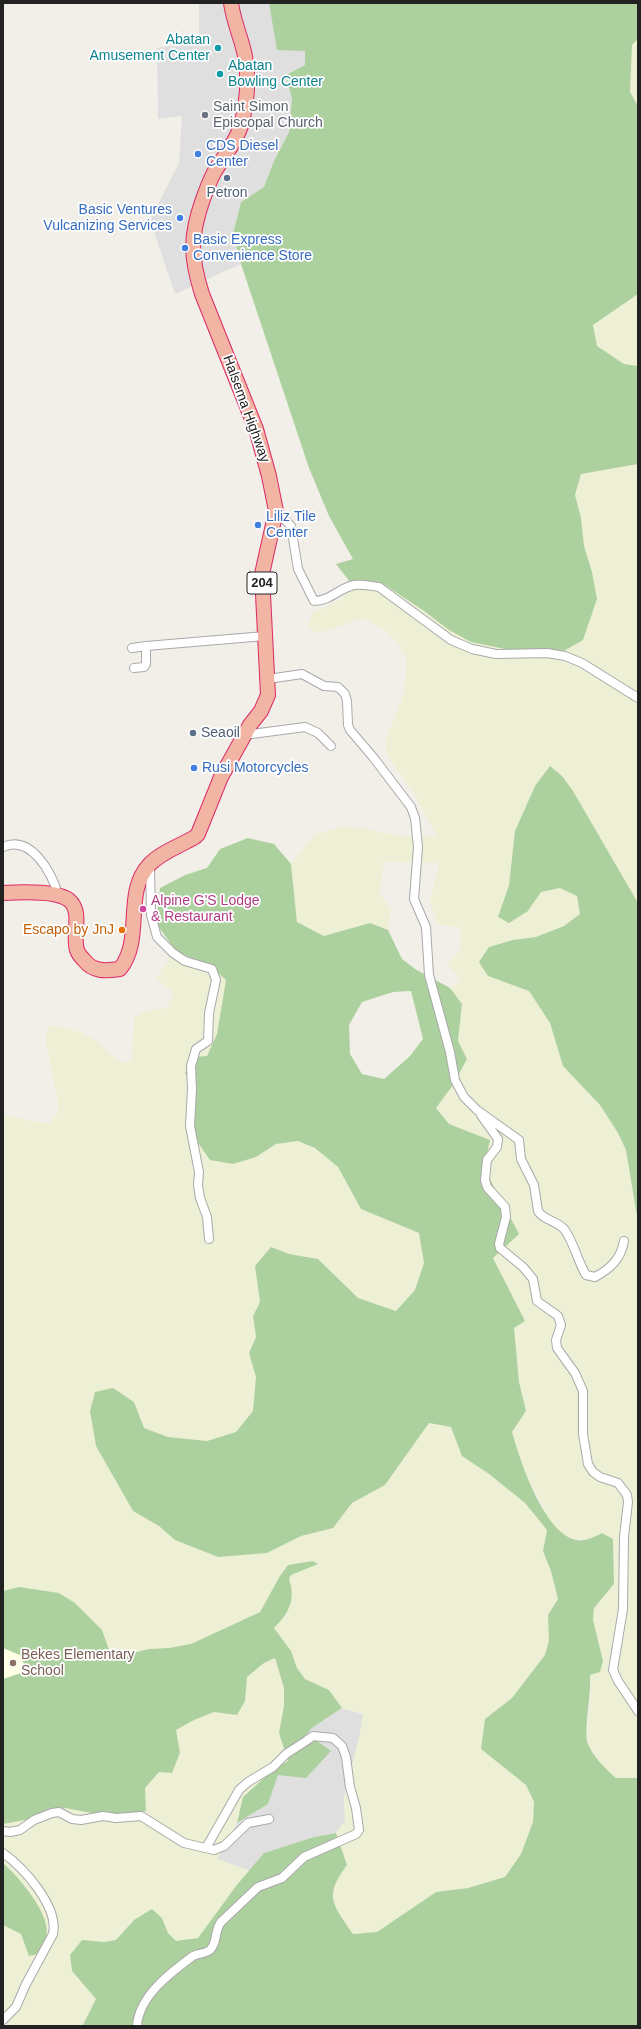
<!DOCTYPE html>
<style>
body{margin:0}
#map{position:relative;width:641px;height:2029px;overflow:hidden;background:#f2efe9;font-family:Arial,sans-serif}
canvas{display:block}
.frame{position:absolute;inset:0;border:4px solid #222;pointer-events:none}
</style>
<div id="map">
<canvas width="641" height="2029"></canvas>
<div class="frame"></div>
</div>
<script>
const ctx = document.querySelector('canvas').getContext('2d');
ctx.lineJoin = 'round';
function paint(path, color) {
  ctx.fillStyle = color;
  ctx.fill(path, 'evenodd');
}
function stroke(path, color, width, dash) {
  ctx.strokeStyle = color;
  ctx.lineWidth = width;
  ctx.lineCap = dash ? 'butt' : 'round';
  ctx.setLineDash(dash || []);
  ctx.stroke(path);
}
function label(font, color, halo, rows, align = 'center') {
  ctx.font = font + ' Arial,sans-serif';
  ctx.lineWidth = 3.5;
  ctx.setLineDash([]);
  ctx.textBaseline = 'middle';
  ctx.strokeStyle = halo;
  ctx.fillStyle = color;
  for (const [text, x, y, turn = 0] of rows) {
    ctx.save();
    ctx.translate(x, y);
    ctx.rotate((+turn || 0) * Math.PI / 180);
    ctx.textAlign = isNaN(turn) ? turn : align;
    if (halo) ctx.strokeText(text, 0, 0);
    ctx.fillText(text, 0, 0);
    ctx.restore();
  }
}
paint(new Path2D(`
 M 199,3 L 269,3 L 272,19 L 305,51 L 305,65 L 286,75 L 292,99 L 289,132 L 274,161 L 264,187 L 241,202 L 233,234 L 241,264 L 175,294 L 150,220 L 179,163 L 182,116 L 158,119 L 157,48 L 199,41 Z
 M 342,1708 L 363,1714 L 360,1734 L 344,1798 L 345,1821 L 336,1833 L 314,1837 L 264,1853 L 250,1871 L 217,1859 L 237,1823 L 268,1804 L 278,1775 L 331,1752 L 307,1734 L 312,1728 Z`), '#e0dfdf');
paint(new Path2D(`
 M 3,1648 L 20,1655 L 27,1671 L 3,1679 Z`), '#ffffe5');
paint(new Path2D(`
 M 638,39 L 638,106 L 630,92 L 632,45 Z
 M 638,294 L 638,366 L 624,364 L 597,346 L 593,325 Z
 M 638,464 L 638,903 L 573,791 L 550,766 L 535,786 L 515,831 L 509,885 L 501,907 L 528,911 L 541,892 L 560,888 L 577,896 L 580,914 L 564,926 L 536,937 L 513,940 L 507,983 L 529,991 L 550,1023 L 563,1066 L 600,1105 L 618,1133 L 626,1150 L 638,1222 L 638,1778 L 616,1778 L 604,1767 L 587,1744 L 591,1687 L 590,1675 L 603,1661 L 593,1620 L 594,1608 L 614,1584 L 613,1539 L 602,1533 L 587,1540 L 574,1539 L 561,1533 L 550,1521 L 519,1460 L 512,1432 L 526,1411 L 519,1382 L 514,1328 L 525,1321 L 492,1258 L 484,1167 L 490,1140 L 449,1124 L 436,1108 L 453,1085 L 467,1059 L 458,1041 L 462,1004 L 450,988 L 461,981 L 447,964 L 460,951 L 461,928 L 438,924 L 430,903 L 439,863 L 384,862 L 379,893 L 391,909 L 388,930 L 370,923 L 324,936 L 297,922 L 291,864 L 315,834 L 341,827 L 364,828 L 398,836 L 437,836 L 414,794 L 388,756 L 385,743 L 404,694 L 407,660 L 399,645 L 385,630 L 362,618 L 326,631 L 312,632 L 308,624 L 313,612 L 341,600 L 350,582 L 385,585 L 424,611 L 449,630 L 596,599 L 592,572 L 584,546 L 581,518 L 575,495 L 581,473 Z
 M 175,950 L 215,970 L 226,980 L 217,1034 L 207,1056 L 185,1073 L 196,1093 L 193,1122 L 256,1157 L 276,1144 L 298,1141 L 315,1148 L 338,1167 L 361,1209 L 419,1233 L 424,1263 L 415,1290 L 396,1311 L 358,1298 L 318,1259 L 289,1254 L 271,1247 L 255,1266 L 260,1302 L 253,1316 L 256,1337 L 249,1353 L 256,1377 L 253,1411 L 236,1432 L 207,1441 L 168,1437 L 144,1428 L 134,1402 L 133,1511 L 159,1526 L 175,1540 L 218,1557 L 267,1553 L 301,1536 L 333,1528 L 352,1503 L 385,1485 L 429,1423 L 451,1427 L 462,1456 L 489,1474 L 525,1503 L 547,1530 L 543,1551 L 551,1571 L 558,1599 L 548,1615 L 549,1640 L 545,1655 L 512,1698 L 485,1719 L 481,1748 L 526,1785 L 534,1802 L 533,1822 L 521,1854 L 505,1877 L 468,1888 L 436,1892 L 377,1932 L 353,1934 L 333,1904 L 335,1881 L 347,1865 L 336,1833 L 345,1821 L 344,1798 L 360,1734 L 363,1714 L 342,1708 L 329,1690 L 305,1679 L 297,1668 L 291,1651 L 274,1627 L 287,1614 L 291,1588 L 288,1579 L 291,1575 L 318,1564 L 313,1561 L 280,1576 L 260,1612 L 191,1644 L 169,1648 L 149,1649 L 112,1658 L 102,1630 L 75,1603 L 59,1593 L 19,1587 L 3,1591 L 3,1115 L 43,1123 L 52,1122 L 59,1107 L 46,1042 L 47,1029 L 52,1025 L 80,1032 L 96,1040 L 112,1056 L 125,1063 L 132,1059 L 134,1017 L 147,1011 L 168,1007 L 173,992 L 156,978 Z
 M 276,1658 L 284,1688 L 284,1706 L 279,1733 L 288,1761 L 274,1769 L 243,1797 L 237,1823 L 217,1859 L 250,1871 L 236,1886 L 198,1938 L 176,1941 L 168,1933 L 162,1918 L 133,1920 L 116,1940 L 104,1942 L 82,1940 L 72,1971 L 96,1999 L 83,2025 L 3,2026 L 3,1925 L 21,1934 L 29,1955 L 13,1871 L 3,1863 L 3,1824 L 30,1819 L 65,1808 L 97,1814 L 145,1788 L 159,1772 L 172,1773 L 180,1753 L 176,1730 L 194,1720 L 214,1712 L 237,1714 L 245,1701 L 247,1677 L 264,1663 Z`), '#eef0d5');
paint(new Path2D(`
 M 269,3 L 638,3 L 638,39 L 632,45 L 630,92 L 638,106 L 638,294 L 593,325 L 597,346 L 624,364 L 638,366 L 638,464 L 581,474 L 575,495 L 581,518 L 584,546 L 592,572 L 597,599 L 583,640 L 562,652 L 520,652 L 471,642 L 449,630 L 424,611 L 385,585 L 350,582 L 336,564 L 353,559 L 329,516 L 309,468 L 241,264 L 233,234 L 241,202 L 264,187 L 274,161 L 289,132 L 292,99 L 286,75 L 305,65 L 305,51 L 277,50 Z
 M 550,766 L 562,776 L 573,791 L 638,903 L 638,1222 L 626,1150 L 618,1133 L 600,1105 L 563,1066 L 550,1023 L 529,991 L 488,976 L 479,962 L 489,947 L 513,940 L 536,937 L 564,926 L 580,914 L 577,896 L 560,888 L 541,892 L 528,911 L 509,923 L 498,917 L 509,885 L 515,831 L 535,786 Z
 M 248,838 L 274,844 L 291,864 L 297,922 L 324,936 L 370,923 L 388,930 L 402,959 L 415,969 L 450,988 L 462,1004 L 458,1041 L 467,1059 L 453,1085 L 436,1108 L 449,1124 L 490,1140 L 484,1168 L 519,1234 L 493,1258 L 525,1321 L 514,1328 L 519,1382 L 526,1411 L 512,1432 C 520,1461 543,1529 573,1539 C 583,1543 592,1538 602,1533 L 613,1539 L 614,1584 L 594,1608 L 593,1620 L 603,1661 L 600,1672 L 590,1675 C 592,1691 583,1733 588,1744 C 593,1757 606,1769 616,1778 L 638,1778 L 638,2026 L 81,2026 L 83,2025 L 96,1999 L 72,1971 L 70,1955 L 82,1940 L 104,1942 L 116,1940 L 134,1920 L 152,1909 L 162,1918 L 168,1933 L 176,1941 L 198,1938 L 236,1886 L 264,1853 L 314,1837 L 336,1833 L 347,1865 C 323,1897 333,1904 353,1934 L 377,1932 L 436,1892 L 468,1888 L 505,1877 L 521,1854 L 533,1822 L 534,1802 L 526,1785 L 481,1749 L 485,1719 L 512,1698 L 545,1655 L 549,1640 L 548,1615 L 558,1599 L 551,1571 L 543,1551 L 547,1530 L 525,1503 L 489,1474 L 462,1456 L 451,1427 L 429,1423 L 385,1485 L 352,1503 L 333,1528 L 301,1536 L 267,1553 L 218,1557 L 175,1540 L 159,1526 L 133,1511 L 96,1446 L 90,1411 L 95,1392 L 113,1388 L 134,1402 L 144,1428 L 168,1437 L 207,1441 L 236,1432 L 253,1411 L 256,1377 L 249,1353 L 256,1337 L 253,1316 L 260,1302 L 255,1266 L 271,1247 L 289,1254 L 318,1259 L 358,1298 L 396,1311 L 415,1290 L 424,1263 L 419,1233 L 361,1209 L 338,1167 L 315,1148 L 298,1141 L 276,1144 L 256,1157 L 233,1164 L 210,1160 L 196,1140 L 193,1122 L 196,1093 L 185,1073 L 194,1057 L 207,1056 L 217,1034 L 226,980 L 215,970 L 175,950 L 156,923 L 160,888 L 185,875 L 207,868 L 220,849 ZM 411,991 L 423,1039 L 410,1056 L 384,1079 L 362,1074 L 350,1054 L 349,1025 L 362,1002 L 393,992 Z
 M 313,1561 L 318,1564 L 291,1575 L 289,1579 C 296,1600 289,1613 274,1628 L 291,1651 L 297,1668 L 305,1679 L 329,1690 L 342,1708 L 312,1728 L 307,1734 L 331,1751 L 306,1778 L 278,1775 L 268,1804 L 237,1823 L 243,1797 L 274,1769 L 288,1761 L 279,1733 L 284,1706 L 284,1688 L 275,1658 L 264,1663 L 247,1677 L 245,1701 L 237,1715 L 214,1712 L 194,1720 L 176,1730 L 180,1753 L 172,1773 L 159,1772 L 145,1788 L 146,1811 L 129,1815 L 97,1814 L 65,1808 L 30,1819 L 3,1824 L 3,1679 L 27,1671 L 20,1655 L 3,1648 L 3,1591 L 19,1587 L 59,1593 L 75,1603 L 102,1630 L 112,1658 L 149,1649 L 169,1648 L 191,1644 L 260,1612 L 280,1576 L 288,1565 Z
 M 3,1863 C 18,1876 53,1916 46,1938 C 45,1943 41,1949 38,1954 L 29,1956 L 21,1934 L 3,1925 Z`), '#add19e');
const minor = new Path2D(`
 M 276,511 L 291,526 L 298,569 L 314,601 C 330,601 339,588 354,585 C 363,584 371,586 379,587 L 451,640 L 472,649 L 496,654 L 547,653 L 565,656 L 582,663 L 638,698
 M 132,648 L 146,646
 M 134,668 L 144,667 L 146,664 L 146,646 L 265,636
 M 268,679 L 302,674 L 324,686 L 338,687 L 345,694 L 347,701 L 348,725 L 350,730 L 373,757 L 411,807 L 415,818 L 418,847 L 414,899 L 426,927 L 429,975 L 450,1052 L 455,1080 L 464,1097 L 477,1110 L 519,1140 L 521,1159 L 534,1185 L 538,1211 C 543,1220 557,1221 564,1229 C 574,1242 577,1260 586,1275 L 595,1277 C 610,1269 621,1259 624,1241
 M 244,735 L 305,727 L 318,733 L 331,746
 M 3,847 C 31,834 52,873 58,895
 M 150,867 L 151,915 L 157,937 L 173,953 L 185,961 L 212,969 L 216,980 L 209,1013 L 208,1041 L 196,1049 L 191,1066 L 192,1089 L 190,1126 L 199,1172 L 198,1185 L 200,1198 L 207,1217 L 209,1239
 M 481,1115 L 498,1139 L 497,1147 L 487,1160 L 485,1180 L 487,1187 L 505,1207 L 506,1217 L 499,1244 L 500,1248 L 523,1267 L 533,1279 L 537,1301 L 558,1316 L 561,1325 L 556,1340 L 557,1348 L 575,1373 L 583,1391 L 583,1434 L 588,1464 L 593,1472 L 600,1477 L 618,1483 L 627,1495 L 628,1502 L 624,1537 L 623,1609 L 613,1670 L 618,1681 L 638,1711
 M 3,1831 L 10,1832 L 20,1830 L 34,1820 L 52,1813 L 59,1812 L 72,1819 L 81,1820 L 103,1816 L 116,1818 L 141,1816 L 184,1843 L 214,1850 L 224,1846 L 248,1823 L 269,1819
 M 3,1853 C 24,1868 59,1907 53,1934 L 26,1984 L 16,2007 L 3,2020
 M 137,2026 C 139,1996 170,1973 193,1956 C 198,1953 205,1954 210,1950 C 218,1942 214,1931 221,1922 L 258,1887 L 282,1878 L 304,1857 L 356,1834 L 359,1830 L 356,1808 L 350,1787 L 346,1757 L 342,1746 L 333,1738 L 313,1736 L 306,1741 L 286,1754 L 273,1767 L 248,1782 L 239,1790 L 206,1848`);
const trunk = new Path2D(`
 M 3,893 C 19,892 56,890 69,900 C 83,912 72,934 77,950 C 78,953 81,957 84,960 C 93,972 105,971 120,969 C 144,939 123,893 149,865 C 161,852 180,846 195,837 L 198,834 L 221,777 L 250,725 L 261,711 L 268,695 L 262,574 L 276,511 L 269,476 L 256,429 L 202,294 C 190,256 190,236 203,199 C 207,189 210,179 215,171 C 224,156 236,142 241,126 C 248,99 250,70 242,44 C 238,30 233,18 231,3`);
stroke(minor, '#a9a9a9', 10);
stroke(trunk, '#dc2a67', 16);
stroke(minor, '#fff', 8);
stroke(trunk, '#f2b4a3', 14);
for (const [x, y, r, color] of [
 [218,48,4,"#0f9aa8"],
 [220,74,4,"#0f9aa8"],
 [205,115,4,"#6b7280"],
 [198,154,4,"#3f7fe0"],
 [227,178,4,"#5c6f8a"],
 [180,218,4,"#3f7fe0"],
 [185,248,4,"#3f7fe0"],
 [258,525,4,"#3f7fe0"],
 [193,733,4,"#5c6f8a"],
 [194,768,4,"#3f7fe0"],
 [143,909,4,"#d1479c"],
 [122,930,4,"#e8710a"],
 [13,1663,4,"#8d6e63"]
]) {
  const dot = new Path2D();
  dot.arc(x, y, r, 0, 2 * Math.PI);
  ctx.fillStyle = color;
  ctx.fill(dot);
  stroke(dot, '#fff', 1.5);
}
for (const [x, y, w] of [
 [262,583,30]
]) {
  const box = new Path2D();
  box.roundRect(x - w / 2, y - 11, w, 22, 3);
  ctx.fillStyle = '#fff';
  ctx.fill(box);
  stroke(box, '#222', 1);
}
label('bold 13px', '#222', null, [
 ["204",262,583]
]);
label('14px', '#0d838f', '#fff', [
 ["Abatan",210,40],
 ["Amusement Center",210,56],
 ["Abatan",228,66,"left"],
 ["Bowling Center",228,82,"left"]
], 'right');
label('14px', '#5b616d', '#fff', [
 ["Saint Simon",213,107],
 ["Episcopal Church",213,123]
], 'left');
label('14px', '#366cbe', '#fff', [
 ["CDS Diesel",206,146],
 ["Center",206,162],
 ["Basic Ventures",172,210,"right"],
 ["Vulcanizing Services",172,226,"right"],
 ["Basic Express",193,240],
 ["Convenience Store",193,256],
 ["Liliz Tile",266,517],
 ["Center",266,533],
 ["Rusi Motorcycles",202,768]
], 'left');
label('14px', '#4e5e75', '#fff', [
 ["Petron",227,193],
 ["Seaoil",201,733,"left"]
]);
label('14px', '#222', '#fff', [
 ["Halsema Highway",246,409,70]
]);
label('14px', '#b23c85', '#fff', [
 ["Alpine G'S Lodge",151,901],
 ["& Restaurant",151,917]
], 'left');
label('14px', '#c56008', '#fff', [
 ["Escapo by JnJ",114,930]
], 'right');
label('14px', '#785e54', '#fff', [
 ["Bekes Elementary",21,1655],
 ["School",21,1671]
], 'left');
</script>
